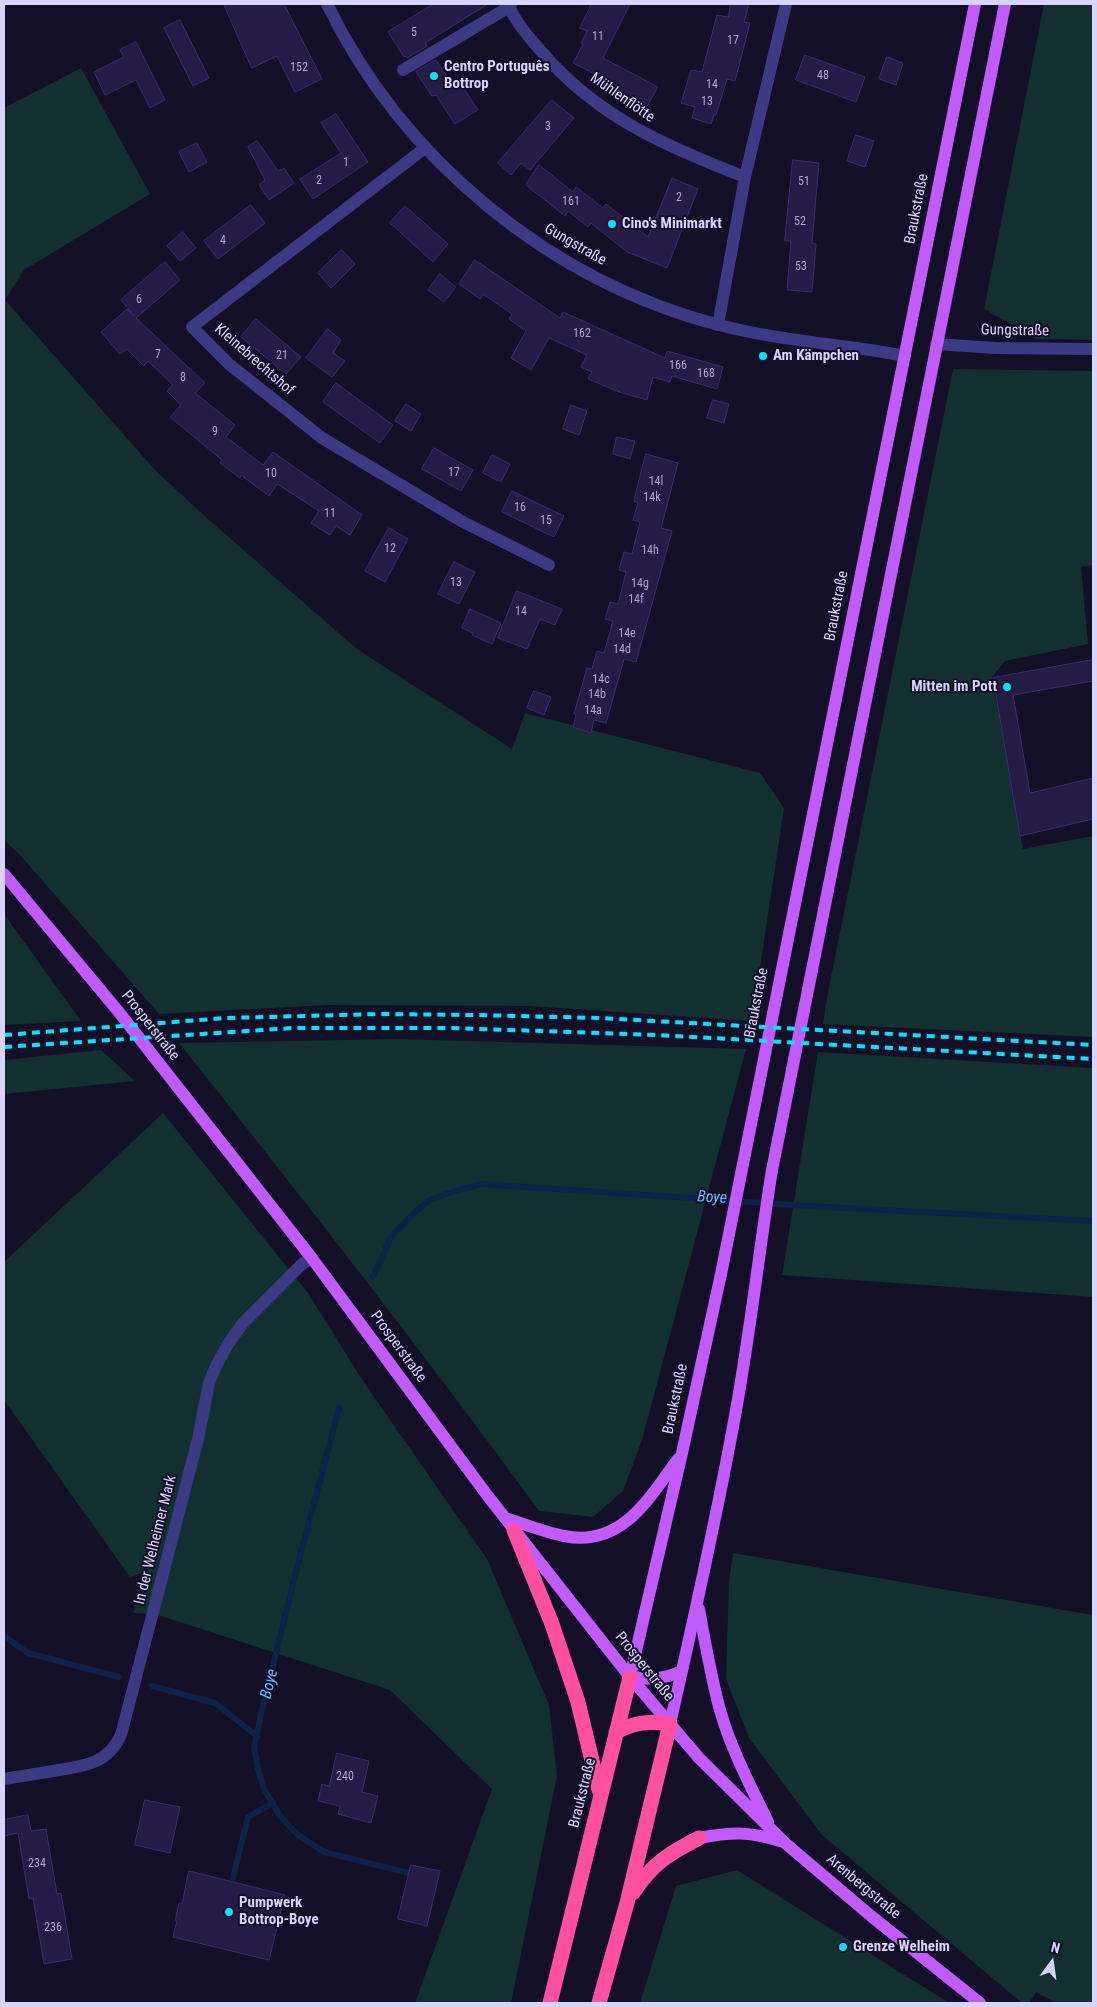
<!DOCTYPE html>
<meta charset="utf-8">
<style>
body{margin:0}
#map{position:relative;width:1097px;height:2007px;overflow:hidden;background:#130f26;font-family:"Roboto Condensed",sans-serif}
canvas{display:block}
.frame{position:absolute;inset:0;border:5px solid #d9d4ff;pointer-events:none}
.north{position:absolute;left:1027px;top:1937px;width:50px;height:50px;-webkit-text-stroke:4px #130f26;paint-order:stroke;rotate:14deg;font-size:14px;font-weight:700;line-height:20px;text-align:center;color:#d9d4ff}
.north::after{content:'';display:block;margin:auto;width:18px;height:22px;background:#d9d4ff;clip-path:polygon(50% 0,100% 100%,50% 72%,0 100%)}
</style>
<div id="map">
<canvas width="1097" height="2007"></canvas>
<div class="frame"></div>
<div class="north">N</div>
</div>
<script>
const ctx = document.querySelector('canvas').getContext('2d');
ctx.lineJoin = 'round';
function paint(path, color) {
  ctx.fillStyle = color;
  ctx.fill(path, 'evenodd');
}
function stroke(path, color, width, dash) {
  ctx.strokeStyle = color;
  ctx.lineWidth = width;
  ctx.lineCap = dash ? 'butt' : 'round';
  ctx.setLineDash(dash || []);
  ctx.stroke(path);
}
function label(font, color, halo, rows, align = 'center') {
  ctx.font = font + ' "Roboto Condensed",sans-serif';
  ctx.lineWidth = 4;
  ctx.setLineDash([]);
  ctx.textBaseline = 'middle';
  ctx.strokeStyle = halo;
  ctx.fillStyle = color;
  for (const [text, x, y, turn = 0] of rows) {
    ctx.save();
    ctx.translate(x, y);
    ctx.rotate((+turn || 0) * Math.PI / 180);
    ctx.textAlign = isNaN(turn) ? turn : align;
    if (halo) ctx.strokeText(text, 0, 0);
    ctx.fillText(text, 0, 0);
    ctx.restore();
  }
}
paint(new Path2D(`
 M 1044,4 L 1093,4 L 1093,340 L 1036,339 L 984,309 Z
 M 81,68 L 150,194 L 24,270 L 5,300 L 155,470 L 208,519 L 357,649 L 512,749 L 525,713 L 760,773 L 784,808 L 752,1021 L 529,1006 L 329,1005 L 159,1014 L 20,855 L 4,840 L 4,108 Z
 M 953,369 L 1093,371 L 1093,565 L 1081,567 L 1088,644 L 1005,661 L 992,677 L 1023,849 L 1093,836 L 1093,1037 L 823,1024 L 828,992 Z
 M 4,914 L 81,1021 L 4,1025 Z
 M 398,1039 L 746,1049 L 642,1440 L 623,1491 L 593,1517 L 539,1511 C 423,1352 302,1197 179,1043 Z
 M 101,1050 L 135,1081 L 4,1094 L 4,1060 Z
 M 818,1052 L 1093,1068 L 1093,1297 L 782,1275 Z
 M 163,1113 L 308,1293 L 363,1381 L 487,1559 L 549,1705 L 557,1776 L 511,2003 L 415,2003 L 492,1789 L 390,1690 L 155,1614 L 133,1613 L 145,1572 L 130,1577 L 4,1400 L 4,1262 Z
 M 733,1553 L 1093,1615 L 1093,2003 L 1056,2003 L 1036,1992 L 1029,2003 L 1022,2003 L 822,1835 L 749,1738 L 726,1679 L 729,1581 Z
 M 737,1870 L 949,2003 L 640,2003 L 676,1886 Z`), '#12302f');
stroke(new Path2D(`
 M 373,1277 L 391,1237 L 415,1212 L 430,1200 L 455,1191 L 482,1184 L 808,1206 L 1093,1221
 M 339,1408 L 299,1560 L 261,1714 L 254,1747 L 258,1769 L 264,1789 L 280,1816 L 298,1835 L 324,1852 L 409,1873
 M 4,1636 L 28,1653 L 119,1677
 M 152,1686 L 215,1703 L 257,1736
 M 232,1882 L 248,1817 L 273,1803`), '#0c2248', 6);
const building = new Path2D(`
 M 224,4 L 284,4 L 322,79 L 295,92 L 277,56 L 252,68 Z
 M 434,4 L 488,4 L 425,43 L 427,46 L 407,58 L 405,56 L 404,57 L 388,32 Z
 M 592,4 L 630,4 L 603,58 L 658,87 L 646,108 L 608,88 L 611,82 L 573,63 L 583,44 L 581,43 L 587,31 L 580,28 Z
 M 731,4 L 749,4 L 744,22 L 750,23 L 735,81 L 727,79 L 716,115 L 714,115 L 711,124 L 692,118 L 695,107 L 681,103 L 691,70 L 702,72 L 717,15 L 728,17 Z
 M 180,20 L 209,78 L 193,86 L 164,28 Z
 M 136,42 L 165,100 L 150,108 L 136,80 L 105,95 L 94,72 L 124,57 L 120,50 Z
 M 805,55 L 865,77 L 856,102 L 796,80 Z
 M 887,57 L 903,63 L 896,85 L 879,79 Z
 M 436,60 L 452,84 L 458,80 L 478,110 L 455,124 L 436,95 L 432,96 L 416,72 Z
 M 552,100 L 574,118 L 530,170 L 521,163 L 511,175 L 498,163 Z
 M 336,114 L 368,162 L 313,199 L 300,179 L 341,153 L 321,123 Z
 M 856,135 L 874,141 L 865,167 L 847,161 Z
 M 257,141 L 278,171 L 284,168 L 294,183 L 269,200 L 259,185 L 265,180 L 248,147 Z
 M 197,143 L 207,162 L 189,172 L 179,152 Z
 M 793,160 L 819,163 L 812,243 L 816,244 L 812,292 L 787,290 L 791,241 L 785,241 Z
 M 539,165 L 573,192 L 576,187 L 603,208 L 606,204 L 648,237 L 672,178 L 698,189 L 667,268 L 627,252 L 591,223 L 588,227 L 568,211 L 565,216 L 526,185 Z
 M 251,205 L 265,223 L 218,259 L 204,241 Z
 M 405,206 L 448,244 L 433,262 L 390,223 Z
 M 183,232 L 196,248 L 180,261 L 167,246 Z
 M 342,250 L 355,264 L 331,288 L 318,273 Z
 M 475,260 L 560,318 L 563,312 L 665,358 L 667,351 L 723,367 L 717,389 L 672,376 L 670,382 L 653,377 L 647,400 L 622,393 L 588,379 L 592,372 L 581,367 L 587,355 L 549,338 L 531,370 L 511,358 L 526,331 L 509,319 L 512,314 L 483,294 L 480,299 L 459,284 Z
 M 165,262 L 180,280 L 136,318 L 205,383 L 195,393 L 235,425 L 226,437 L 263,465 L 273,452 L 362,515 L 350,535 L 336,526 L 330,535 L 311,523 L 319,511 L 299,498 L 277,484 L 269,496 L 241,475 L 240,478 L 220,463 L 222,460 L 170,417 L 181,405 L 167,391 L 173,385 L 148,361 L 144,366 L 127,349 L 120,354 L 101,332 L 127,309 L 134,316 L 121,300 Z
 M 440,274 L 456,287 L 444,302 L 428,290 Z
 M 256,319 L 301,357 L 286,374 L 241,337 Z
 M 328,329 L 341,340 L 333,353 L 345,361 L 332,377 L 306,358 Z
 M 336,383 L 393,425 L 380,443 L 323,402 Z
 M 713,400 L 729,404 L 724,423 L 707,418 Z
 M 406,404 L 421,414 L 411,431 L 395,421 Z
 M 571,405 L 587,411 L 579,435 L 563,429 Z
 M 617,437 L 635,441 L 630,459 L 613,454 Z
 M 434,448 L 473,470 L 461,491 L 422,469 Z
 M 646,454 L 678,463 L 661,528 L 672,531 L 636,662 L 624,659 L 606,723 L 594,720 L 591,733 L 573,727 L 576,715 L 574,714 L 587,668 L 592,669 L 597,651 L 604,653 L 613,621 L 605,619 L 610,602 L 618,604 L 626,572 L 619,570 L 624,552 L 632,554 L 640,522 L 633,520 L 638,503 L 634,501 Z
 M 492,455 L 510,464 L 501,482 L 483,473 Z
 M 512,491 L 564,516 L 554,537 L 502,512 Z
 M 389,528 L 408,539 L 385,582 L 365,571 Z
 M 454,562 L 475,572 L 459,604 L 438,594 Z
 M 517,591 L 562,609 L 555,625 L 540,619 L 527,649 L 498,638 Z
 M 470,609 L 501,623 L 492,644 L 472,635 L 473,633 L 462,628 Z
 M 1093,660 L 1093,681 L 1013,695 L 1030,793 L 1093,778 L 1093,819 L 1020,836 L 993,678 Z
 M 534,691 L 551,697 L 544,715 L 527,708 Z
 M 337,1753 L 369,1761 L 362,1792 L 378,1796 L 371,1823 L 338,1814 L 340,1806 L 318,1801 L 322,1784 L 329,1786 Z
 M 145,1800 L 180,1807 L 170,1853 L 135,1845 Z
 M 28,1815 L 31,1831 L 46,1829 L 57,1894 L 61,1893 L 72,1959 L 44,1964 L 33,1898 L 29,1899 L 18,1833 L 4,1836 L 4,1820 Z
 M 411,1865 L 440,1871 L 427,1926 L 398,1919 Z
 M 189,1871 L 285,1895 L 269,1960 L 173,1937 L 177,1921 L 175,1921 L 179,1903 L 182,1903 Z`);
paint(building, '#241b47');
stroke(building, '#3b2d73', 1);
stroke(new Path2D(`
 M 327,4 C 403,160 550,281 719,325 C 780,341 843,344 905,356
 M 511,4 L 509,7 C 517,24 528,36 540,50 C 597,117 665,146 745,177
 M 403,70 L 509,7
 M 425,148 L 192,327 L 229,364 L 322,438 L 463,522 L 549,565
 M 718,325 L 745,177 L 786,4
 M 936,344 L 995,348 L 1093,349
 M 4,1779 C 20,1776 37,1774 53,1771 C 83,1766 107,1765 121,1735 L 198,1439 L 209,1383 L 216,1366 L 228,1344 L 243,1323 L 300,1266 L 311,1257`), '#3d3a85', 12);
stroke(new Path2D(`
 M 4,874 L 118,1011 L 311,1257 L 487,1495 L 630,1677 L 670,1724 L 699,1758 L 785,1843 L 871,1916 L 980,2003
 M 505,1518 C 524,1524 544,1532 564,1536 C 622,1548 649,1498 678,1459
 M 699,1609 C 705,1643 711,1677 720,1710 C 731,1749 750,1785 768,1822
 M 630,1677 L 682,1453 L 721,1274 L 975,4
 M 630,1677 C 649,1680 664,1679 682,1671
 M 670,1724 C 692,1627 714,1530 732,1432 C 749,1345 758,1257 772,1170 L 1005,4
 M 699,1838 C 731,1832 748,1831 780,1841`), '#c25bff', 12);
stroke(new Path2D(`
 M 514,1530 L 552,1624 L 578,1702 L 599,1790
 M 633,1893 C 652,1864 668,1854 699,1838
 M 550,2003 L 630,1677
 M 599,2003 L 627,1903 L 670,1724 C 647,1721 636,1722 616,1732`), '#ff4fa3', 15);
stroke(new Path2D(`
 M 4,1035 L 226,1018 L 381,1014 L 477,1015 L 599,1018 L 1093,1045
 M 4,1047 L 293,1028 L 452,1028 L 657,1035 L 1093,1059`), '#00e5ff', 4, [8, 6]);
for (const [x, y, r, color] of [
 [434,76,5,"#00e5ff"],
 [612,224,5,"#00e5ff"],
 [763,356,5,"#00e5ff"],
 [1007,687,5,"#00e5ff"],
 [229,1912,5,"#00e5ff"],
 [843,1947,5,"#00e5ff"]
]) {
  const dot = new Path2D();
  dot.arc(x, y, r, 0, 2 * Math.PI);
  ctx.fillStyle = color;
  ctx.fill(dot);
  stroke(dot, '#130f26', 2);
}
label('12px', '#aca6d1', null, [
 ["5",414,33],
 ["11",598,37],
 ["17",733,41],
 ["152",299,68],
 ["48",823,76],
 ["14",712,85],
 ["13",707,102],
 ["3",548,127],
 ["1",346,163],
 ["2",319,181],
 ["51",804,182],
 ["2",679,198],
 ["161",571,202],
 ["52",800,222],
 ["4",223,241],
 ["53",801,267],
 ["6",139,300],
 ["162",582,334],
 ["7",158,355],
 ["21",282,356],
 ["166",678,366],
 ["168",706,374],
 ["8",183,378],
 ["9",215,432],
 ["17",454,473],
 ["10",271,474],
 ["14l",656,482],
 ["14k",652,498],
 ["16",520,508],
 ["11",330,514],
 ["15",546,521],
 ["12",390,549],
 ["14h",650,551],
 ["13",456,583],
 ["14g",640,584],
 ["14f",636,600],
 ["14",521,612],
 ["14e",627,634],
 ["14d",622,650],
 ["14c",601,680],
 ["14b",597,695],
 ["14a",593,711],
 ["240",345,1777],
 ["234",37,1864],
 ["236",53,1928]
]);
label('bold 15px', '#d9d4ff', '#130f26', [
 ["Centro Português",444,67],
 ["Bottrop",444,84],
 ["Cino's Minimarkt",622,224],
 ["Am Kämpchen",773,356],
 ["Mitten im Pott",997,687,"right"],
 ["Pumpwerk",239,1903],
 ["Bottrop-Boye",239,1920],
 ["Grenze Welheim",853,1947]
], 'left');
label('15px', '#d9d4ff', '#130f26', [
 ["Mühlenflötte",622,98,35],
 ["Braukstraße",917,209,-79],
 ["Gungstraße",575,245,30],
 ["Gungstraße",1015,331,1],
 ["Kleinebrechtshof",254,360,41],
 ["Braukstraße",837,606,-79],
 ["Braukstraße",757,1003,-79],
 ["Prosperstraße",150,1026,52],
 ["Prosperstraße",398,1347,54],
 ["Braukstraße",676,1399,-78],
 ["In der Welheimer Mark",156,1540,-76],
 ["Prosperstraße",644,1667,51],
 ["Braukstraße",583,1793,-76],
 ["Arenbergstraße",863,1887,40]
]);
label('italic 16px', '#62b6ff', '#130f26', [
 ["Boye",712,1198,3],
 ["Boye",270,1684,-76]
]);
</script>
